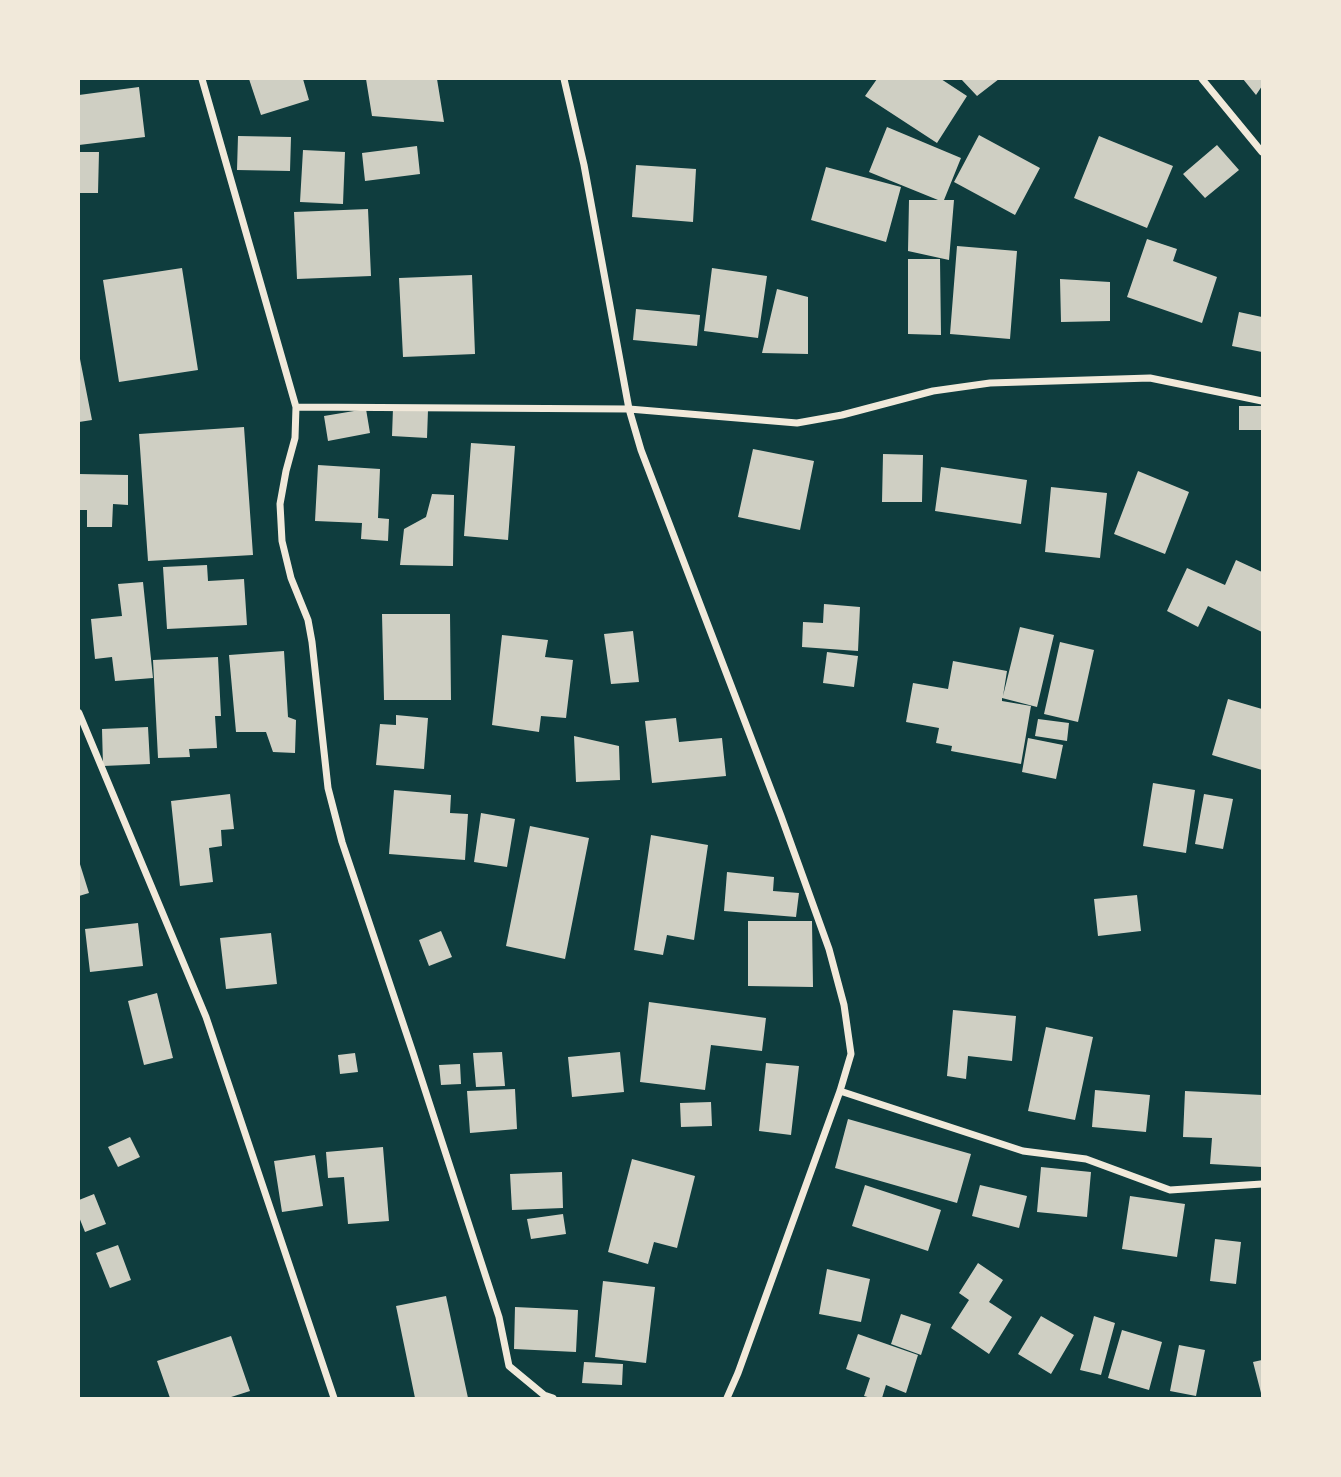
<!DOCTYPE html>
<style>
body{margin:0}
#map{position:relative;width:1341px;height:1477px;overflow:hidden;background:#0f3d3e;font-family:"Alegreya Sans",sans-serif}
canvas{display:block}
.frame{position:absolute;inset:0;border:80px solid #f1e9da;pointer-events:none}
</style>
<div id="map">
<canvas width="1341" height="1477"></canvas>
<div class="frame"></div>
</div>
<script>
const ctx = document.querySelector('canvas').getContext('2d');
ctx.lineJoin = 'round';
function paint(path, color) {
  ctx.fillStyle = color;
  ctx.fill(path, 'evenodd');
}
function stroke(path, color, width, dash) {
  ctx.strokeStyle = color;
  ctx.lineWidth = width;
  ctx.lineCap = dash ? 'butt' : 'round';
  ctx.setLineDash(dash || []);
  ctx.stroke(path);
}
paint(new Path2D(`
 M 249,79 L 303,79 L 309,100 L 261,115 Z
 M 366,79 L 437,79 L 444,122 L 372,116 Z
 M 877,79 L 941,79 L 967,96 L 937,143 L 865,96 Z
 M 961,79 L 999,79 L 977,96 Z
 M 1243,79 L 1262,79 L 1262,86 L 1256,95 Z
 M 139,87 L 145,137 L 79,145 L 79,95 Z
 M 887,127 L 961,158 L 944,200 L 954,200 L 949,260 L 908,251 L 909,200 L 938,200 L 869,172 Z
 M 979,135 L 1040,168 L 1015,215 L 954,182 Z
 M 238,136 L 291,137 L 290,171 L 237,170 Z
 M 1099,136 L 1173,166 L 1147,228 L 1074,198 Z
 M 1217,145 L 1239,170 L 1205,198 L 1183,174 Z
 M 417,146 L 420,174 L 365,181 L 362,153 Z
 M 303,150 L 345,152 L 343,204 L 300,202 Z
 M 79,152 L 99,152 L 98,193 L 79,193 Z
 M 636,165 L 696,169 L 693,222 L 632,217 Z
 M 826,167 L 901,187 L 886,242 L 811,220 Z
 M 368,209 L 371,276 L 297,279 L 294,212 Z
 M 1147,239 L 1177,249 L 1173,261 L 1217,277 L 1202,323 L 1127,297 Z
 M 957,246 L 1017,251 L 1010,339 L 950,334 Z
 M 908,259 L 940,259 L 941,335 L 908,334 Z
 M 182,268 L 198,370 L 119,382 L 103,280 Z
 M 712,268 L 767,276 L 758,338 L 704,331 Z
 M 472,275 L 475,354 L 403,357 L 399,278 Z
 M 1060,279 L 1110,282 L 1110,321 L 1061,322 Z
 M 777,289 L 808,297 L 808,354 L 762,353 Z
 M 636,309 L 700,315 L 697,346 L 633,340 Z
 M 1239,312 L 1262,317 L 1262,352 L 1232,346 Z
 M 79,359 L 80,359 L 92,420 L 79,422 Z
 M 1239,406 L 1262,406 L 1262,430 L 1239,430 Z
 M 393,408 L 428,410 L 427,438 L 392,436 Z
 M 366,409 L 370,433 L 328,441 L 324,416 Z
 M 244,427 L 253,555 L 148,561 L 139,434 Z
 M 471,443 L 515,446 L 508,540 L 464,536 Z
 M 753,449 L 814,461 L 800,530 L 738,517 Z
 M 883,454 L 923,455 L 922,502 L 882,502 Z
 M 318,465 L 380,469 L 378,518 L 389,519 L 388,541 L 361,539 L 362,523 L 315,521 Z
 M 941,467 L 1027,480 L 1021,524 L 935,511 Z
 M 1138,471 L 1189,492 L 1165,554 L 1114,534 Z
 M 79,474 L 128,475 L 128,505 L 113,504 L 112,527 L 87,527 L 87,510 L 79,510 Z
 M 1051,487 L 1107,493 L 1100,558 L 1045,552 Z
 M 432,494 L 454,495 L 453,566 L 400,565 L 404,529 L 426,517 Z
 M 1236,560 L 1262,572 L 1262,632 L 1208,606 L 1198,627 L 1167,611 L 1187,568 L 1225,585 Z
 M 207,565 L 208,581 L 244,579 L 247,625 L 167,629 L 163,567 Z
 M 143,582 L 153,678 L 115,681 L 112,657 L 95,659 L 91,619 L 122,616 L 118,584 Z
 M 824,604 L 860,607 L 858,651 L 802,647 L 803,622 L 823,623 Z
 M 382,614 L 450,614 L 451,700 L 384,700 Z
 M 1020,627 L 1054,635 L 1037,707 L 1002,698 L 1002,701 L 1031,706 L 1021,764 L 951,751 L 952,746 L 936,743 L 939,728 L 906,722 L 913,683 L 948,689 L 953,661 L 1007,671 L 1003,696 Z
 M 633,631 L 639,682 L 611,684 L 604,634 Z
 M 502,635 L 548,640 L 545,657 L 573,660 L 566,718 L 541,716 L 539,732 L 492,725 Z
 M 1060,642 L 1094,650 L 1078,722 L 1044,714 Z
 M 284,651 L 288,717 L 296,720 L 295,753 L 273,752 L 266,732 L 236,732 L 229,655 Z
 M 827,652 L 858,656 L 854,687 L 823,683 Z
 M 218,657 L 221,716 L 215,716 L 217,748 L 189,749 L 190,757 L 158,758 L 153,660 Z
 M 1228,699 L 1262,709 L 1262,770 L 1212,755 Z
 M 396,715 L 428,718 L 424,769 L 376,765 L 380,724 L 396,725 Z
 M 676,718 L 679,742 L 722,738 L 726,776 L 652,783 L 645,721 Z
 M 1038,719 L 1069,723 L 1067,741 L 1035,736 Z
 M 148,727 L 150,764 L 103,766 L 102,729 Z
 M 574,736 L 619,746 L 620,780 L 576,782 Z
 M 1028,738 L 1063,745 L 1056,779 L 1022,772 Z
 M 1153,783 L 1195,790 L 1186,853 L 1143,846 Z
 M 394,790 L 451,795 L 450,813 L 468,814 L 465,860 L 389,854 Z
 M 230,794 L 234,829 L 221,830 L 222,846 L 209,848 L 213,882 L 180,886 L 171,801 Z
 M 1204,794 L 1233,799 L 1223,849 L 1195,844 Z
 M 481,813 L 515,819 L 507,867 L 474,862 Z
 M 530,826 L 589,838 L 565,959 L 506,946 Z
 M 651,835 L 708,845 L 694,940 L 667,935 L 663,955 L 634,950 Z
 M 79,861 L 89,893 L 79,896 Z
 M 727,872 L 774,877 L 773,891 L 799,893 L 796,917 L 724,911 Z
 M 1137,895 L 1141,931 L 1098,936 L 1094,899 Z
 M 748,921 L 812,921 L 813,987 L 748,986 Z
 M 138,923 L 143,966 L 90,972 L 85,929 Z
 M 441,931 L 452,957 L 429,966 L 419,940 Z
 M 271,933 L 277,984 L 226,989 L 220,938 Z
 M 157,993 L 173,1058 L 144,1065 L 128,1001 Z
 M 649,1002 L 766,1018 L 762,1051 L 711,1045 L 705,1090 L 640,1082 Z
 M 953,1010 L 1016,1016 L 1012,1061 L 968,1056 L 966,1079 L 947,1076 Z
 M 1046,1027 L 1093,1037 L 1075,1120 L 1028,1111 Z
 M 502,1052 L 505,1086 L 476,1087 L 473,1053 Z
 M 620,1052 L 624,1092 L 572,1097 L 568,1057 Z
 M 355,1053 L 358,1072 L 340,1074 L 338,1055 Z
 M 766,1063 L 799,1066 L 791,1135 L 759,1131 Z
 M 460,1064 L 461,1084 L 441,1085 L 439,1065 Z
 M 515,1089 L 517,1129 L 470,1133 L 467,1091 Z
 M 1095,1090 L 1150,1095 L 1146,1132 L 1092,1127 Z
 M 1185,1091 L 1262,1095 L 1262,1167 L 1210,1164 L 1212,1138 L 1183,1137 Z
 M 711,1102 L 712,1126 L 681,1127 L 680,1103 Z
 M 848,1119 L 971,1154 L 957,1203 L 835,1168 Z
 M 130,1137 L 140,1157 L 118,1167 L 108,1147 Z
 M 383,1147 L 389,1221 L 348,1224 L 344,1177 L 328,1178 L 326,1152 Z
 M 315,1155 L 323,1206 L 282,1212 L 274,1161 Z
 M 632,1159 L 695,1176 L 677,1248 L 654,1242 L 648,1264 L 608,1252 Z
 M 1041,1167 L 1091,1172 L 1087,1217 L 1037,1212 Z
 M 562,1172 L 563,1208 L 512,1210 L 510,1174 Z
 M 865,1185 L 941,1210 L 928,1251 L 852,1226 Z
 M 980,1185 L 1027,1196 L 1019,1228 L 972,1216 Z
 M 94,1194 L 106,1224 L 85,1232 L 79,1217 L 79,1200 Z
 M 1130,1196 L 1185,1204 L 1177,1257 L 1122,1249 Z
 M 563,1214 L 566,1234 L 531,1239 L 527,1219 Z
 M 1215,1239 L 1241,1242 L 1236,1284 L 1210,1281 Z
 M 118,1245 L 131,1280 L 110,1288 L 96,1253 Z
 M 978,1263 L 1003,1280 L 989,1302 L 1012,1317 L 989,1354 L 951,1328 L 969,1300 L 959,1293 Z
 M 827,1269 L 870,1279 L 861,1322 L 819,1314 Z
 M 603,1281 L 655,1287 L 646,1363 L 595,1357 Z
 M 446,1296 L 468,1398 L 415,1398 L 396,1306 Z
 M 515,1307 L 578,1310 L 576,1352 L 514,1349 Z
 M 901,1314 L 931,1324 L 921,1355 L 891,1344 Z
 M 1041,1316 L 1074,1335 L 1051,1374 L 1018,1354 Z
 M 1094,1316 L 1115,1323 L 1101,1375 L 1080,1370 Z
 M 1122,1330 L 1162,1342 L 1149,1390 L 1108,1378 Z
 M 858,1334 L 918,1355 L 906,1393 L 886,1385 L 882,1398 L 871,1398 L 864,1396 L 870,1378 L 846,1369 Z
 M 231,1336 L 250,1391 L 228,1398 L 170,1398 L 157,1361 Z
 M 1179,1345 L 1205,1350 L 1196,1396 L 1170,1391 Z
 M 1262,1360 L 1262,1393 L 1261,1393 L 1253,1362 Z
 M 584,1362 L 623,1364 L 622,1385 L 582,1383 Z`), '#cfcfc3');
stroke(new Path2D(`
 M 202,79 L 296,407 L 295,438 L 286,471 L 280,504 L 282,541 L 291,578 L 308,620 L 312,642 L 328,788 L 342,842 L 413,1053 L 499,1317 L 509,1366 L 544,1395 L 553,1398
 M 564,79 L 584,165 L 629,409 L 641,450 L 781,816 L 829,949 L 844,1005 L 851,1054 L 840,1091 L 738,1373 L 727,1398
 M 1202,79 L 1262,152
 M 296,407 L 629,409 L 797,423 L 842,415 L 933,391 L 990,383 L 1150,378 L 1262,401
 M 79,713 L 206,1017 L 334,1398
 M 840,1091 L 1023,1151 L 1086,1159 L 1170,1190 L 1262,1184`), '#f1e9da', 7);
</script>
